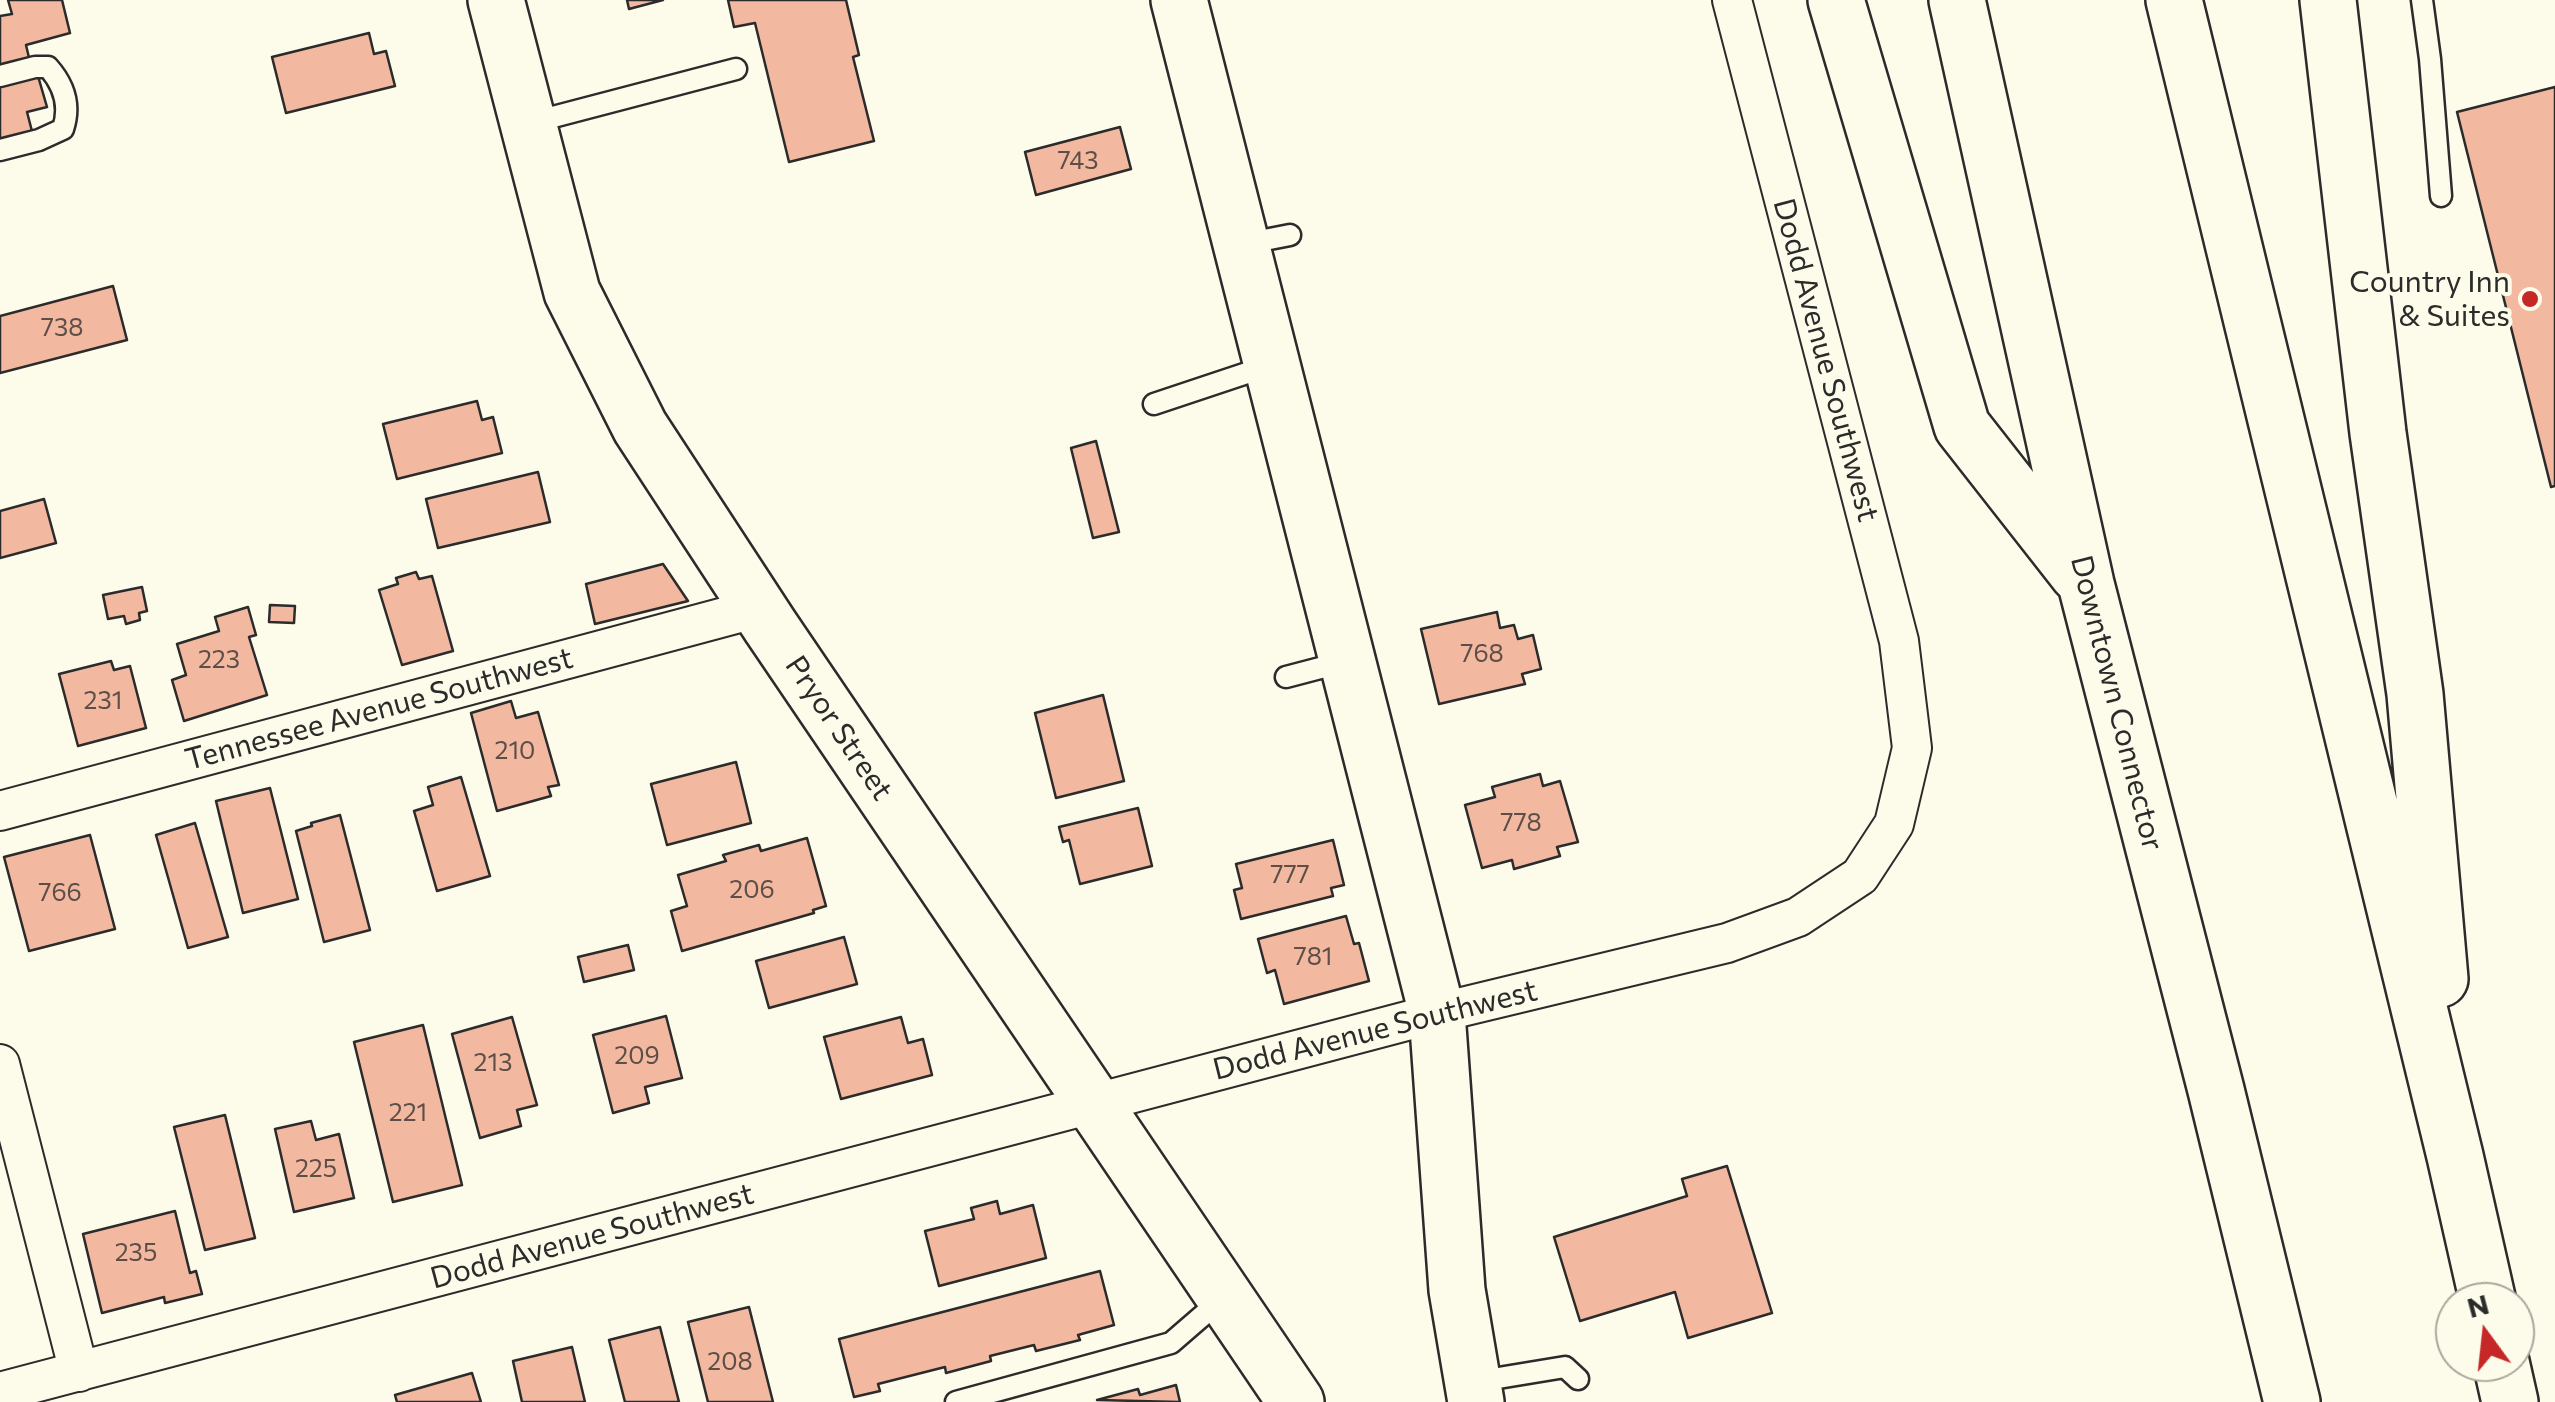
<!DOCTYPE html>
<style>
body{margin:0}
#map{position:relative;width:2555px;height:1402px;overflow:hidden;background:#fdfbea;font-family:Commissioner,sans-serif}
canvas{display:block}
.north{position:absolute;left:2435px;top:1282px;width:100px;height:100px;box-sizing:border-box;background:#fdfbea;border:2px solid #a9a89e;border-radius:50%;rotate:345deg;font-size:28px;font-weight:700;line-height:40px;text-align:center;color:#2b2b2b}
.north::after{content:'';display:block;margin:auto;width:35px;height:45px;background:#c62828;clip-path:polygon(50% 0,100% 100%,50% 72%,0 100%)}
</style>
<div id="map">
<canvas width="2555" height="1402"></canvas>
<div class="north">N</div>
</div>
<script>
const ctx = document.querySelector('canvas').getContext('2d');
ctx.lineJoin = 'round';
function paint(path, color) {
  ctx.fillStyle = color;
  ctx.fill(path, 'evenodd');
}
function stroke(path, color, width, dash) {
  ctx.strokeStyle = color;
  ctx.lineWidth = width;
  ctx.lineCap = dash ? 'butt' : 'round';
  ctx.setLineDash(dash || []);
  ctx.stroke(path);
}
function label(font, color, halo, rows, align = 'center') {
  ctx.font = font + ' Commissioner,sans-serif';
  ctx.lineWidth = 8;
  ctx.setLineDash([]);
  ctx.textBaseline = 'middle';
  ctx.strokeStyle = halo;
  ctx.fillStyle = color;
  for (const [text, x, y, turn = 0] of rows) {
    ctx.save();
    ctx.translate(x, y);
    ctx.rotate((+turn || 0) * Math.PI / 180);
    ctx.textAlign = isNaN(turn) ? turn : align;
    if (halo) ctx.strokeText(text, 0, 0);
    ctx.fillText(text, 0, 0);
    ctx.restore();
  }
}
const building = new Path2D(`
 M 8,0 L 62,0 L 70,33 L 26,45 L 30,62 L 0,69 L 0,16 L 12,14 Z
 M 627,0 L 663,0 L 629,9 Z
 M 728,0 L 846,0 L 859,55 L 853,57 L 874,141 L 789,162 L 755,23 L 734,27 Z
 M 369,33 L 374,54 L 386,51 L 395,86 L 286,113 L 272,57 Z
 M 38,76 L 47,107 L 27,112 L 33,135 L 0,143 L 0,86 Z
 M 2555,87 L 2555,486 L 2551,487 L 2457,112 Z
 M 1120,127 L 1131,169 L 1036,195 L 1025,152 Z
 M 113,286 L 127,340 L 0,373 L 0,316 Z
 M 477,401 L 482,420 L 493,417 L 502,453 L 397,479 L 383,424 Z
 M 1096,441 L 1119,532 L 1093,538 L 1071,448 Z
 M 538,472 L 550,522 L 438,548 L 426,499 Z
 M 44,499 L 56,543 L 0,558 L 0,511 Z
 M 663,564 L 688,601 L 595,624 L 586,584 Z
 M 416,572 L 419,579 L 432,576 L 453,651 L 402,665 L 379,590 L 398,584 L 396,578 Z
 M 142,587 L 147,611 L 139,613 L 140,620 L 126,624 L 124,616 L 108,619 L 103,595 Z
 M 270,605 L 295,606 L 294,623 L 269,622 Z
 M 248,607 L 256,635 L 249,637 L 267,695 L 184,721 L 172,680 L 186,675 L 177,644 L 219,631 L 215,617 Z
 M 1497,612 L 1500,628 L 1514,625 L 1518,639 L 1533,635 L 1541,669 L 1522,674 L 1525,684 L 1439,704 L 1421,629 Z
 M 111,661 L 114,670 L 130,666 L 146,728 L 78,746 L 59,674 Z
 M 1103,695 L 1124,781 L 1056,798 L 1035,713 Z
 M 511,701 L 516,718 L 538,712 L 559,785 L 548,787 L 551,796 L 497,811 L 471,713 Z
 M 736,762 L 751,823 L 667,845 L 651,784 Z
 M 1540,774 L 1543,786 L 1560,781 L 1578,842 L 1557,847 L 1560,856 L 1514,869 L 1512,860 L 1482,868 L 1465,805 L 1495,797 L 1492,787 Z
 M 461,777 L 490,876 L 437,891 L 414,811 L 433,805 L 428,787 Z
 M 270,788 L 298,899 L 243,913 L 216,801 Z
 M 1138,808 L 1152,866 L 1080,884 L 1069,840 L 1063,842 L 1059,827 Z
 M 340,815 L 370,930 L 324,942 L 296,831 L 312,826 L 311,823 Z
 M 195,823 L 228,937 L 188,948 L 156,835 Z
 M 90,835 L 115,929 L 29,951 L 4,857 Z
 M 807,838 L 826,906 L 813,910 L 814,913 L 682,951 L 671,911 L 687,906 L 678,875 L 726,861 L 723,855 L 759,845 L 761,851 Z
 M 1333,840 L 1344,885 L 1331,888 L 1333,896 L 1241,919 L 1234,890 L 1242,888 L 1236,864 Z
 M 1346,916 L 1354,944 L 1359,943 L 1369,981 L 1284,1004 L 1275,970 L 1267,973 L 1258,939 Z
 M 844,937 L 857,984 L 769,1008 L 756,961 Z
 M 628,945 L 634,970 L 584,982 L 578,957 Z
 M 666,1016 L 682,1078 L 645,1087 L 649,1103 L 613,1113 L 593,1035 Z
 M 512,1017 L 537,1105 L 517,1110 L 521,1126 L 480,1138 L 452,1034 Z
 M 901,1017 L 908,1043 L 923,1039 L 932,1075 L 841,1099 L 824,1037 Z
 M 423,1025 L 462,1185 L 393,1202 L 354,1042 Z
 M 225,1115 L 255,1238 L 205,1250 L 174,1127 Z
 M 311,1121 L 316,1140 L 339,1134 L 354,1198 L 294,1212 L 275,1129 Z
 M 1727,1166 L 1772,1313 L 1688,1338 L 1675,1292 L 1580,1321 L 1554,1237 L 1687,1196 L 1682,1179 Z
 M 997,1201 L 1000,1214 L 1033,1205 L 1046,1258 L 939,1286 L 925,1231 L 974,1219 L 971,1208 Z
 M 175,1211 L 190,1273 L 196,1271 L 202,1294 L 165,1303 L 164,1297 L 102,1313 L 83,1234 Z
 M 1100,1271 L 1114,1325 L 1078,1335 L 1080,1340 L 1036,1351 L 1034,1345 L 990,1356 L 991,1361 L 946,1373 L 945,1367 L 878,1384 L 880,1391 L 854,1397 L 839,1339 Z
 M 749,1307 L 773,1402 L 708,1402 L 688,1322 Z
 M 660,1327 L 679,1402 L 625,1402 L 609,1340 Z
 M 572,1347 L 585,1402 L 522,1402 L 513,1361 Z
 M 472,1373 L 481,1402 L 397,1402 L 395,1395 Z
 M 1176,1385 L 1180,1402 L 1097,1400 L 1138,1389 L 1140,1395 Z`);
paint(building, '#f2b8a0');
stroke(building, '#2b2b2b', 2.5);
const lane = new Path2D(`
 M 2422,0 L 2430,59 L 2441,196
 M 0,76 L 35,67 L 48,67 C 64,85 71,105 63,129 L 39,140 L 0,150
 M 530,123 L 736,69
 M 1244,244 L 1290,235
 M 1154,404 L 1271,365
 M 1286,677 L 1347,661
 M 1474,1382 L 1565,1367 L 1578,1379
 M 956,1402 L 1171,1343 L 1223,1298`);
const street = new Path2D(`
 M 0,811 L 758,608
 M 0,1064 L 79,1372
 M 0,1392 L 1437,1013 L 1727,943 L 1798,917 L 1860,876 L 1894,824 L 1912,748 L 1899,641 L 1732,0`);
const secondary = new Path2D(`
 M 496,0 L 572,292 L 640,427 L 770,626 L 1296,1402
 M 1179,0 L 1437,1013 L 1457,1290 L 1476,1402`);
const highway = new Path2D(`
 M 1836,0 L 1962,426 L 2078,574
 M 1957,0 L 2086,584 L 2216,1090 L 2292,1402
 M 2174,0 L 2455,1156 L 2488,1302
 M 2328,0 L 2378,433 L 2415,694 L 2440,979
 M 2501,1362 L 2510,1402`);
stroke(lane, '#2b2b2b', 25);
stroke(street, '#2b2b2b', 42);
stroke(secondary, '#2b2b2b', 60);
stroke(highway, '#2b2b2b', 60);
stroke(lane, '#fdfbea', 20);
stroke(street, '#fdfbea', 38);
stroke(secondary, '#fdfbea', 55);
stroke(highway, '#fdfbea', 55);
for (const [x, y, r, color] of [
 [2530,299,10,"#c62828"]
]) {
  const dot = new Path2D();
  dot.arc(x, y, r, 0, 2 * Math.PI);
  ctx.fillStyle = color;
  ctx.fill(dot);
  stroke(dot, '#fdfbea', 4);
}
label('25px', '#5d4e48', null, [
 ["743",1078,161],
 ["738",62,328],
 ["768",1482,654],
 ["223",219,660],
 ["231",103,701],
 ["210",515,751],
 ["778",1521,823],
 ["777",1290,875],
 ["206",752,890],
 ["766",60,893],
 ["781",1313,957],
 ["209",637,1056],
 ["213",493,1063],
 ["221",408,1113],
 ["225",316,1169],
 ["235",136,1253],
 ["208",730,1362]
]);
label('30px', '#2b2b2b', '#fdfbea', [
 ["Country Inn",2510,282],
 ["& Suites",2510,316]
], 'right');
label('30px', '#2b2b2b', '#fdfbea', [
 ["Dodd Avenue Southwest",1826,360,75],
 ["Downtown Connector",2117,703,76],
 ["Tennessee Avenue Southwest",379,709,-15],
 ["Pryor Street",839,728,56],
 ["Dodd Avenue Southwest",1375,1030,-14],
 ["Dodd Avenue Southwest",592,1236,-15]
]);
</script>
